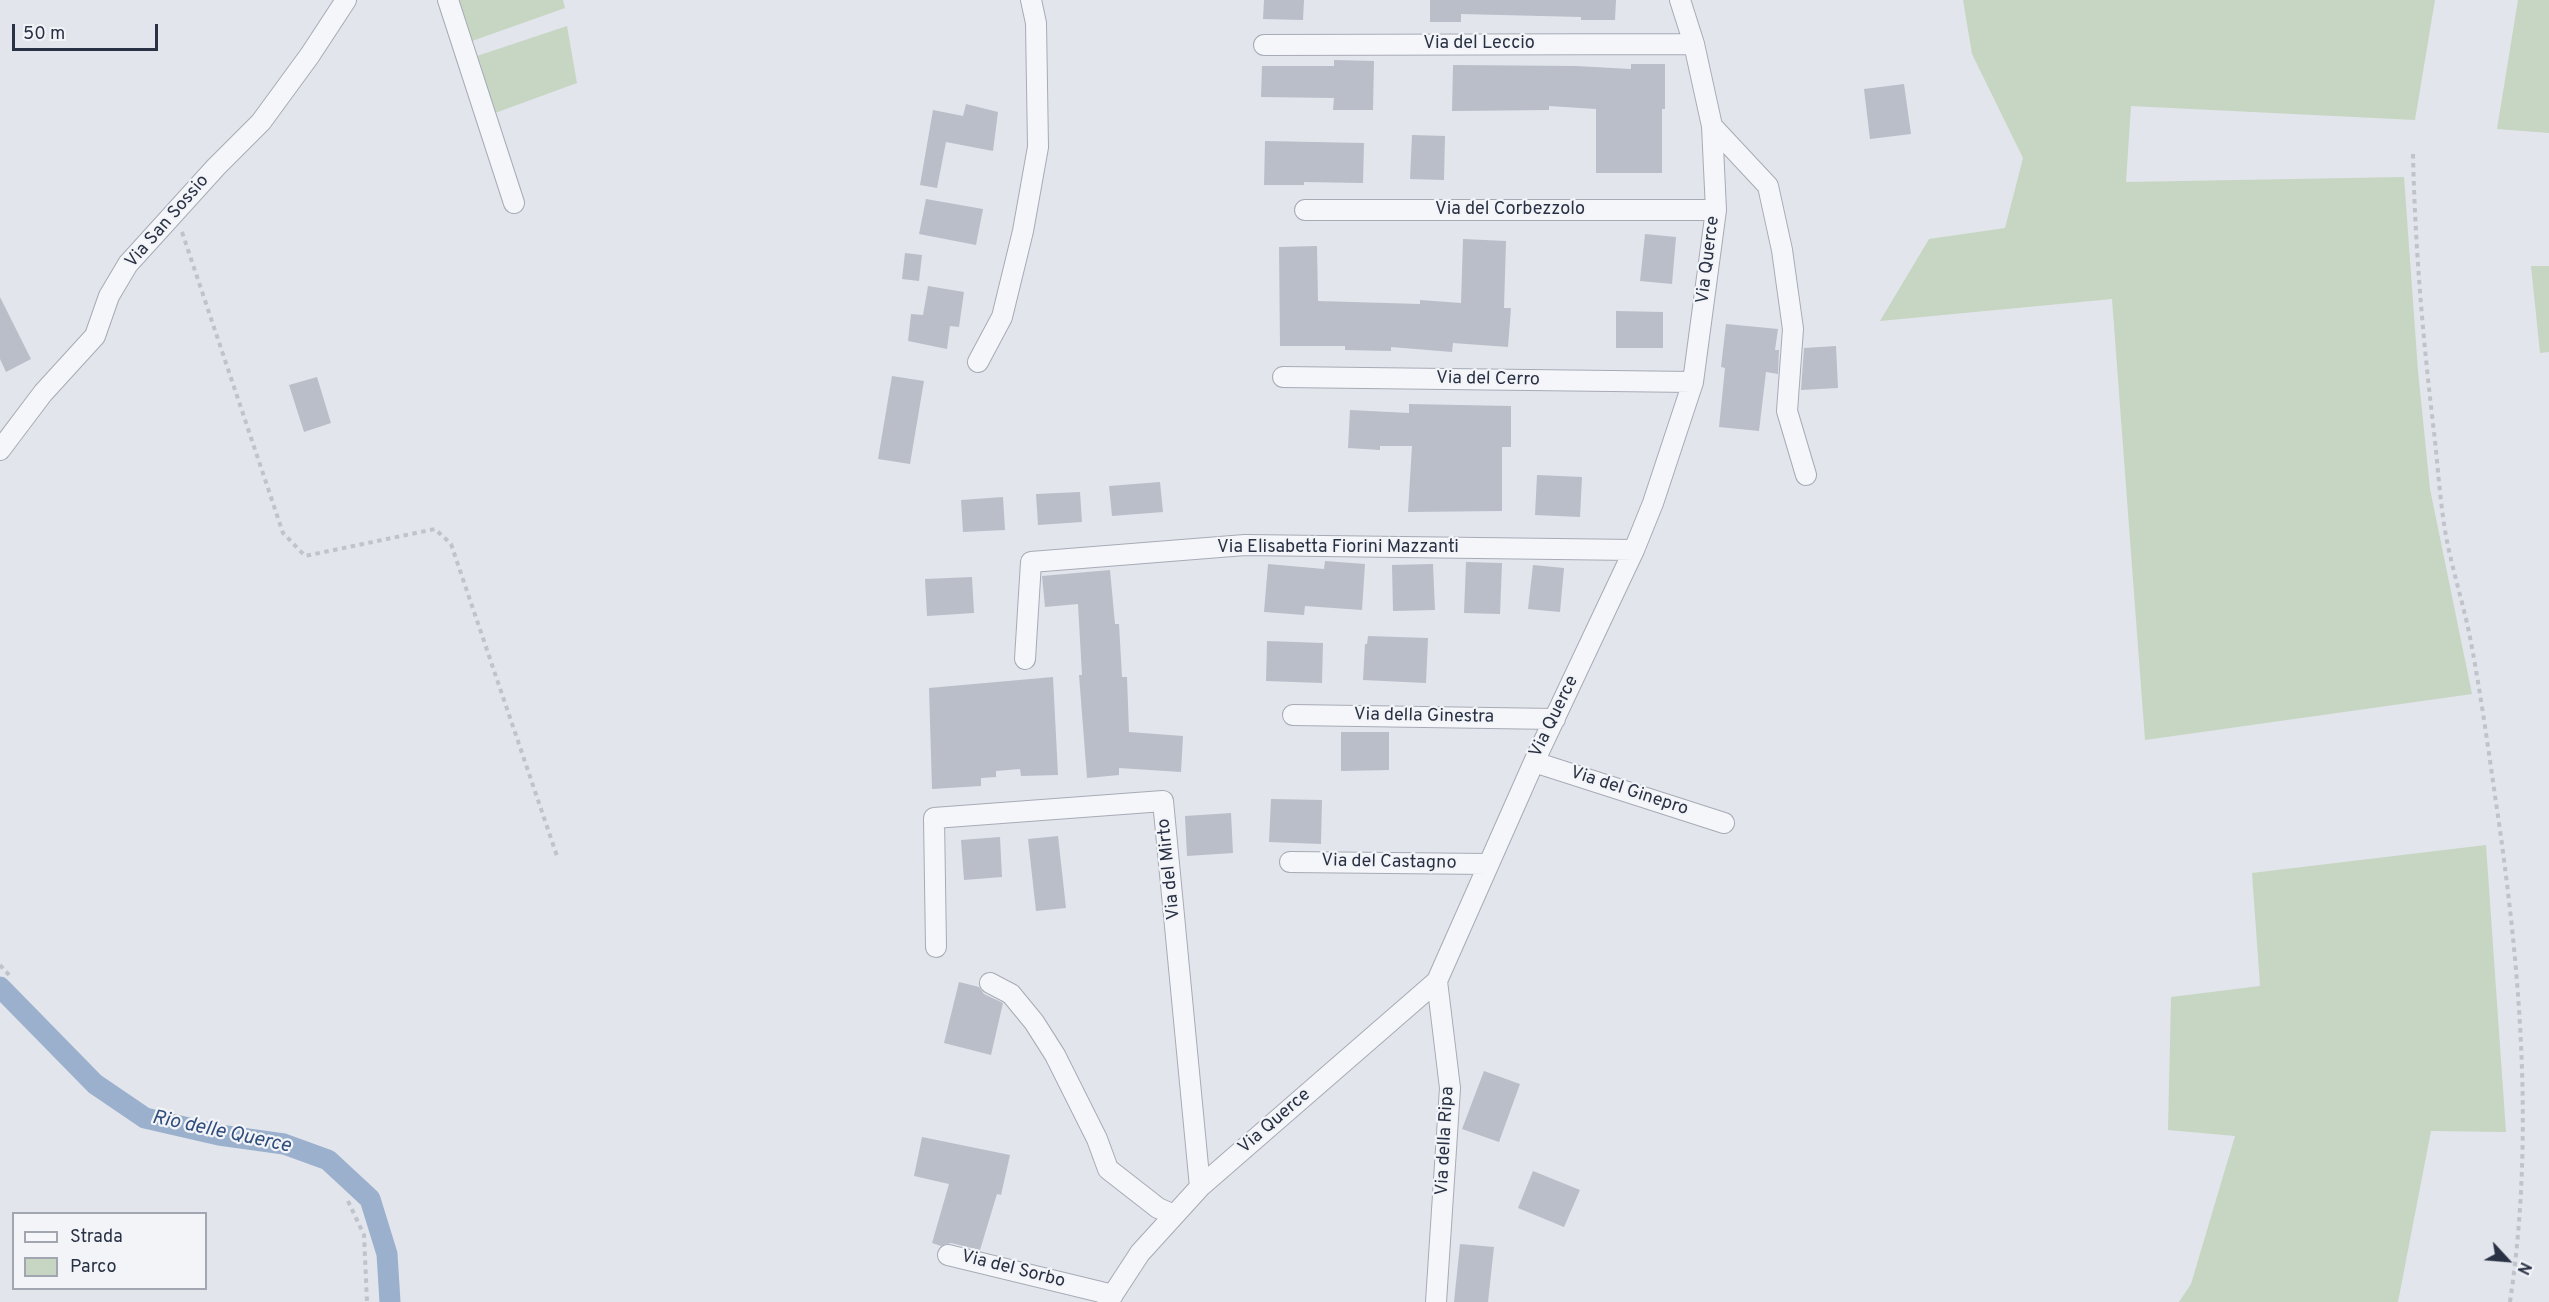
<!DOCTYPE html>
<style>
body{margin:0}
#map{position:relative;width:2549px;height:1302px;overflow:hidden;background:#e2e5eb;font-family:Overpass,sans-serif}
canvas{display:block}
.legend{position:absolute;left:12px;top:1212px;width:195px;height:78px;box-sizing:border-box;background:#f2f4f8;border:2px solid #a2a6b0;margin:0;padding:8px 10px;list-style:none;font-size:18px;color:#293144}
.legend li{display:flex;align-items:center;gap:12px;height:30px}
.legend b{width:30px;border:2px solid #a2a6b0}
.north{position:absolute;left:2477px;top:1230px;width:60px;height:60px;-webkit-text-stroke:4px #f2f4f8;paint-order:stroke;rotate:116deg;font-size:16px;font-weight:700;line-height:24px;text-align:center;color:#293144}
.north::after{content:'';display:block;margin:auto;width:21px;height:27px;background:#293144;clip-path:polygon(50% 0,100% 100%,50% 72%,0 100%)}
.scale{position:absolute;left:12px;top:24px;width:146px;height:27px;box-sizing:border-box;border:3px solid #293144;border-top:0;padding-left:8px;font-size:18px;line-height:21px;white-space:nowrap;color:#293144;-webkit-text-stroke:4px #f2f4f8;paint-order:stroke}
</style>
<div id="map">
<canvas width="2549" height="1302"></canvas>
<ul class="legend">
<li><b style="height:8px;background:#f5f6f9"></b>Strada</li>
<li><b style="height:16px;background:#c6d6c2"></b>Parco</li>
</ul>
<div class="north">N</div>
<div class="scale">50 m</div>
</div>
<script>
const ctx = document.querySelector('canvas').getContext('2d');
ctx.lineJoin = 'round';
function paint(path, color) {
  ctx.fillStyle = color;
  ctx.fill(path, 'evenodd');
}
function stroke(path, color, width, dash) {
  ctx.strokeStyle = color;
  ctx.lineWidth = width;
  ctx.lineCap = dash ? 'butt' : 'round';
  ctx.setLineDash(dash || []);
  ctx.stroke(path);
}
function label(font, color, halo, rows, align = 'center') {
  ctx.font = font + ' Overpass,sans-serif';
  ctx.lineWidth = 4.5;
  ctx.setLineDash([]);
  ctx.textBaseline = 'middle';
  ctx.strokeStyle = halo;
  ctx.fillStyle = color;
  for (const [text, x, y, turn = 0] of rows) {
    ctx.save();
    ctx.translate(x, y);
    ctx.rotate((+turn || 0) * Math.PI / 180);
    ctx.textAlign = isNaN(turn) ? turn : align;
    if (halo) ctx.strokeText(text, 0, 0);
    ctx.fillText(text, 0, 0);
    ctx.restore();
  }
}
paint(new Path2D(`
 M 458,0 L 563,0 L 565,8 L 472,41 Z
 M 1963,0 L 2435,0 L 2415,120 L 2131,106 L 2126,182 L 2404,177 L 2418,371 L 2430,489 L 2472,694 L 2145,740 L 2112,299 L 1880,321 L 1929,239 L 2005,228 L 2023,158 L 1972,54 Z
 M 2518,0 L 2549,0 L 2549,133 L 2497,129 Z
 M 567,26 L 577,83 L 495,113 L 477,56 Z
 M 2531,266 L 2549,266 L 2549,352 L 2540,353 Z
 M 2486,845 L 2506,1132 L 2431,1131 L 2398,1302 L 2179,1302 L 2191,1284 L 2235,1136 L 2168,1130 L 2171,997 L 2260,986 L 2252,873 Z`), '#c6d6c2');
stroke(new Path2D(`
 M 0,987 L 95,1084 L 145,1118 L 219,1135 L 284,1144 L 328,1160 L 370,1199 L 387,1254 L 390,1302`), '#9bb0cd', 21);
paint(new Path2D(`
 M 1264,0 L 1304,0 L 1303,20 L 1263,19 Z
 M 1430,0 L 1616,0 L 1615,20 L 1581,20 L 1581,17 L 1461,14 L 1461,22 L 1430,22 Z
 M 1334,60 L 1374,61 L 1373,110 L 1333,110 L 1334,98 L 1261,97 L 1262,66 L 1334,66 Z
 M 1631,64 L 1665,64 L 1665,109 L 1662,109 L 1662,173 L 1596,173 L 1596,109 L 1549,106 L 1549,110 L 1452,111 L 1453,65 L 1576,66 L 1631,69 Z
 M 1904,84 L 1911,134 L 1870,139 L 1864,89 Z
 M 966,104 L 998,112 L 993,151 L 946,142 L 937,188 L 920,185 L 933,110 L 963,116 Z
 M 1412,135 L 1445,136 L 1444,180 L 1410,179 Z
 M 1265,141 L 1364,143 L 1363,183 L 1304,182 L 1304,185 L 1264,185 Z
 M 926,199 L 983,209 L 976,245 L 919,234 Z
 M 1645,234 L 1676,237 L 1672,284 L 1640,281 Z
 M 1463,239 L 1506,241 L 1504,308 L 1511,308 L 1508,347 L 1453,343 L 1452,352 L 1391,347 L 1391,351 L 1345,350 L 1345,346 L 1280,346 L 1279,247 L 1317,246 L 1318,301 L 1420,304 L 1420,300 L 1461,303 Z
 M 905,253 L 922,255 L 919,281 L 902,279 Z
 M 928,286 L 964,292 L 959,327 L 950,326 L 947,349 L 908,341 L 911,314 L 923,315 Z
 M 0,297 L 31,359 L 6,372 L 0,359 Z
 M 1616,311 L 1663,312 L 1663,348 L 1616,348 Z
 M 1726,324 L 1778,329 L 1775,350 L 1779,350 L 1778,374 L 1766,372 L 1759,431 L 1719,427 L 1725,368 L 1721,367 Z
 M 1836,346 L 1838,388 L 1801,390 L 1804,348 Z
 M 892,376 L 924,381 L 910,464 L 878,459 Z
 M 317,377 L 331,423 L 304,432 L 289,385 Z
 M 1409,404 L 1511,406 L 1511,447 L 1502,447 L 1502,511 L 1408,512 L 1412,446 L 1380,446 L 1380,450 L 1348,448 L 1350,410 L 1409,413 Z
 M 1537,475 L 1582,477 L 1580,517 L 1535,515 Z
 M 1160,482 L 1163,512 L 1112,516 L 1109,486 Z
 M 1080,492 L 1082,522 L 1038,525 L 1036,494 Z
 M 1003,497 L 1005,530 L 963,532 L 961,500 Z
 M 1325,561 L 1365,564 L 1362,610 L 1305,606 L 1304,615 L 1264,612 L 1268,564 L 1324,569 Z
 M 1466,562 L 1502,563 L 1500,614 L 1464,613 Z
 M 1433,564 L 1435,610 L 1393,611 L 1392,565 Z
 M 1533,565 L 1564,568 L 1560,612 L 1528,609 Z
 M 1110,570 L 1115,624 L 1119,624 L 1122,677 L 1127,677 L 1129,732 L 1183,736 L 1181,772 L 1119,768 L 1119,775 L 1087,778 L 1079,675 L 1082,675 L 1078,604 L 1045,607 L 1042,576 Z
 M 972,577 L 974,613 L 927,616 L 925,579 Z
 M 1368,636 L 1428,638 L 1426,683 L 1363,680 L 1365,644 L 1367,644 Z
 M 1267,641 L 1323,643 L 1322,683 L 1266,681 Z
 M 1053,677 L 1058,775 L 1021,776 L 1020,769 L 996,771 L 996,777 L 981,778 L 981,786 L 932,789 L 929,688 Z
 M 1341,732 L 1389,732 L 1389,770 L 1341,771 Z
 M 1271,799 L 1322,800 L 1321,844 L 1269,842 Z
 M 1231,813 L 1233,853 L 1187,856 L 1185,816 Z
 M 1058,836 L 1066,908 L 1036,911 L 1028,839 Z
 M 1000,837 L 1002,877 L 964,880 L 961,840 Z
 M 959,982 L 979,987 L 984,994 L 1003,1003 L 991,1055 L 944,1043 Z
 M 1484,1071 L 1520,1084 L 1499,1142 L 1462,1129 Z
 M 922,1137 L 1010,1155 L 1001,1195 L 997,1194 L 980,1250 L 951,1243 L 941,1246 L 932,1243 L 949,1184 L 914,1176 Z
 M 1533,1171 L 1580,1190 L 1564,1227 L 1518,1208 Z
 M 1460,1244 L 1494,1247 L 1488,1302 L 1454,1302 Z`), '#b9bec9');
const minor = new Path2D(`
 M 448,0 L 514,203
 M 1264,45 L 1694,44
 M 1712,126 L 1768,186 L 1782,250 L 1793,329 L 1787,411 L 1806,475
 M 1305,210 L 1716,210
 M 978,362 L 1002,317 L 1023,231 L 1038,147 L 1036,23 L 1031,0
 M 1283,377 L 1693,382
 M 0,450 L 43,393 L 95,336 L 109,296 L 128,264 L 216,167 L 261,122 L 310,55 L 346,0
 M 1025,659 L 1031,562 L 1245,545 L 1634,550
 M 1293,715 L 1555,719
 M 1534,762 L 1724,823
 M 1290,862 L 1488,864
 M 936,947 L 934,818 L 1163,801 L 1200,1187
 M 990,983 L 1011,994 L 1034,1022 L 1055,1055 L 1097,1139 L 1108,1169 L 1158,1208 L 1174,1215
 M 948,1255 L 1113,1295
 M 1108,1302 L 1140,1253 L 1200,1187 L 1437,981 L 1534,762 L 1634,550 L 1653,503 L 1693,382 L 1716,210 L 1712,126 L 1694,44 L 1680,0
 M 1436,1302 L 1450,1088 L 1437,981`);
stroke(minor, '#a7abb6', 22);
stroke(new Path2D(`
 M 2413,154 C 2415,247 2423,340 2434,432 C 2438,467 2440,502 2446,536 C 2452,568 2462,600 2469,632 C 2481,693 2489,755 2498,816 C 2521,977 2534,1141 2510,1302
 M 182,232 L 283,533 L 305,556 L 435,529 L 451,544 L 558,859
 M 0,965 L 10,976
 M 348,1201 L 364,1235 L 367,1302`), '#c0c3ca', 4, [4.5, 4.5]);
stroke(minor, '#f5f6f9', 20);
label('18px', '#293144', '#f2f4f8', [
 ["Via del Leccio",1479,44],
 ["Via del Corbezzolo",1510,210],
 ["Via San Sossio",168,222,-49],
 ["Via Querce",1709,260,-83],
 ["Via del Cerro",1488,380,1],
 ["Via Elisabetta Fiorini Mazzanti",1338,548],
 ["Via della Ginestra",1424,717,1],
 ["Via Querce",1555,717,-64],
 ["Via del Ginepro",1629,792,18],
 ["Via del Castagno",1389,863,1],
 ["Via del Mirto",1170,869,-96],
 ["Via Querce",1275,1122,-41],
 ["Via della Ripa",1446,1141,-87],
 ["Via del Sorbo",1013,1270,14]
]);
label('italic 20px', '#304d7b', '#f2f4f8', [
 ["Rio delle Querce",221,1133,12]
]);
</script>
